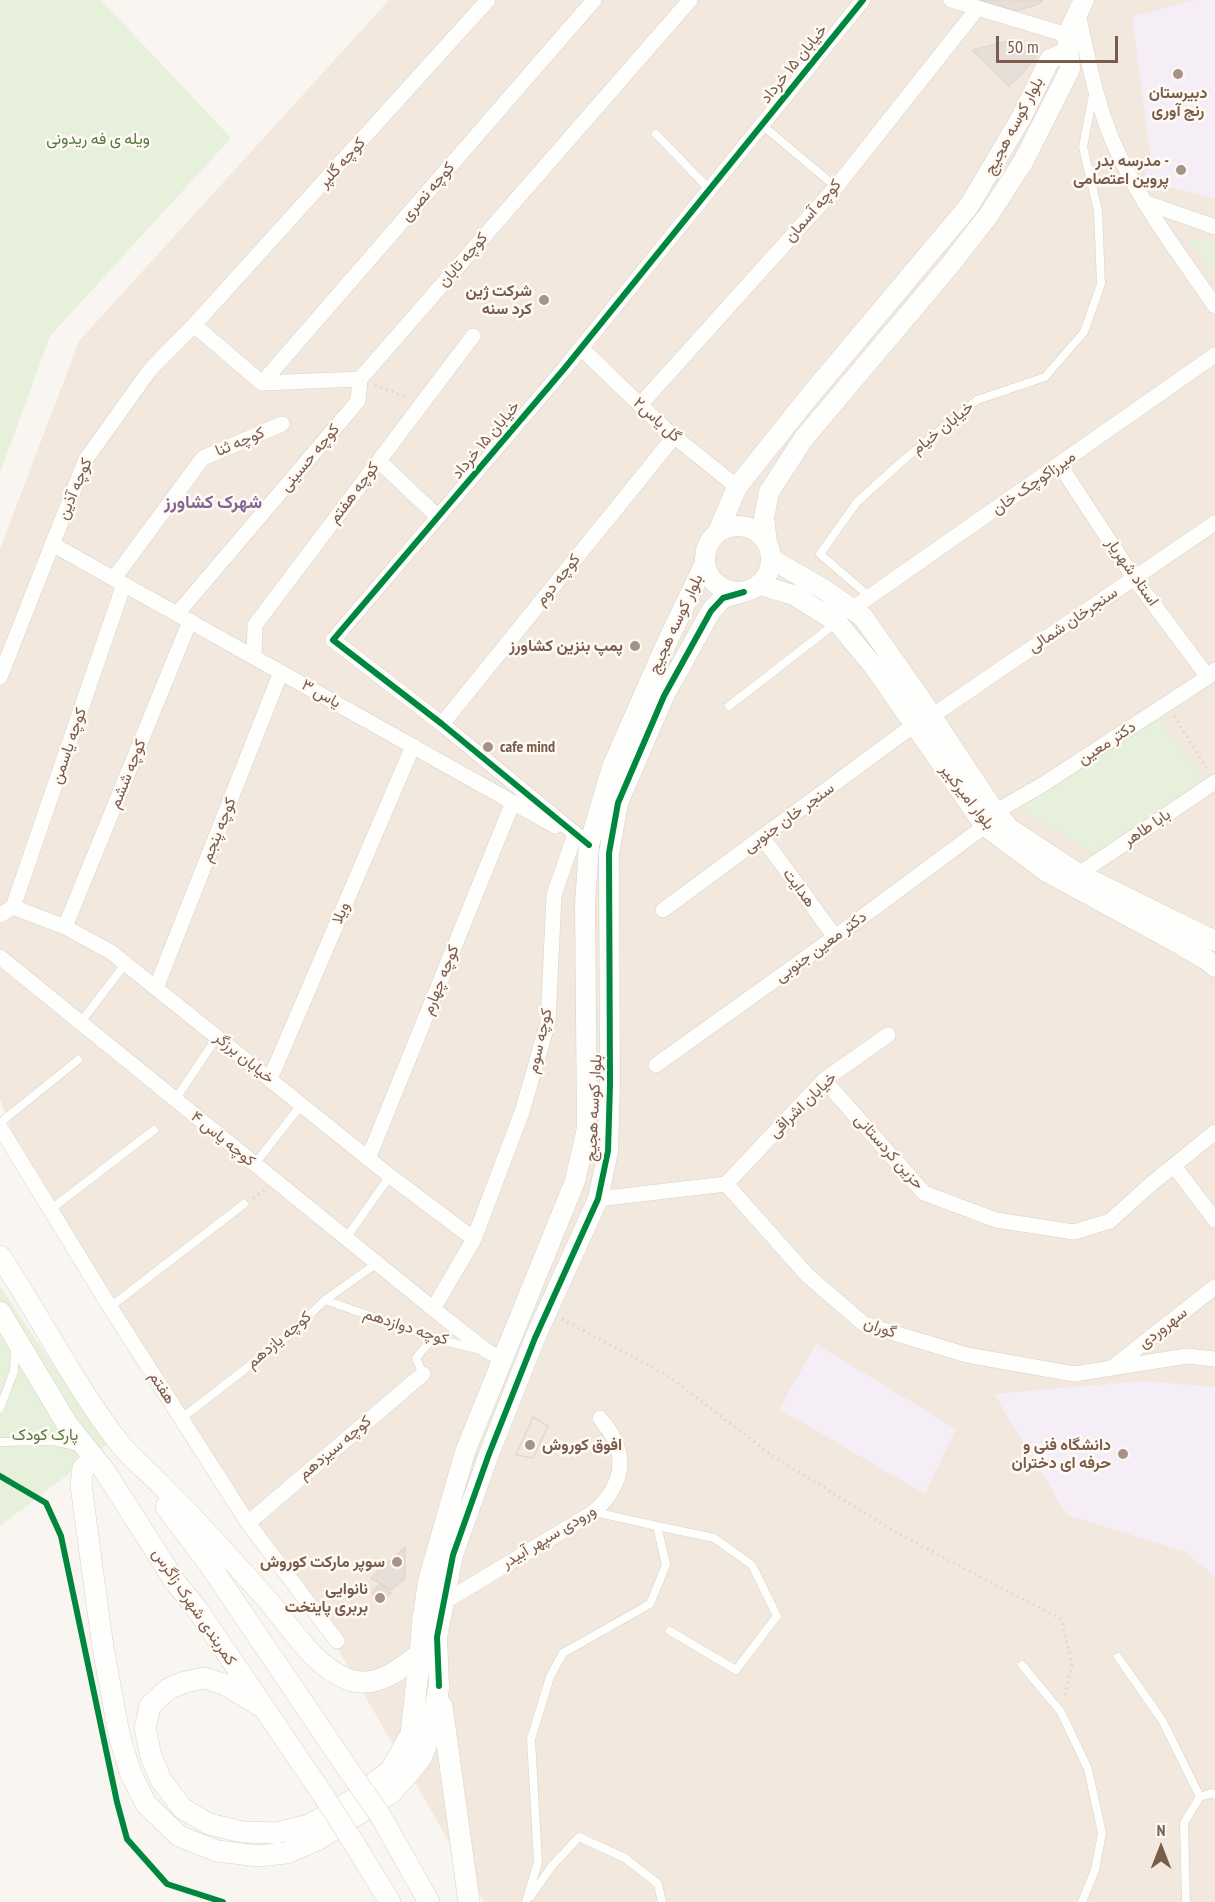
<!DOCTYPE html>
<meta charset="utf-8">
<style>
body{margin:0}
#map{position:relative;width:1215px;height:1902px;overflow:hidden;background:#f9f5f0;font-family:"PT Sans Narrow",sans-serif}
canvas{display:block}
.north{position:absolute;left:1131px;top:1818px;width:60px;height:60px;-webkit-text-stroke:4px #fffaf3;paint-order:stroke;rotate:0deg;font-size:16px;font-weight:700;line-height:24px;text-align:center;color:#7a5c4d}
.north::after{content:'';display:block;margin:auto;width:21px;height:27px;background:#7a5c4d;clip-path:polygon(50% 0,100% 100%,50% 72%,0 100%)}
.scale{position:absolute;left:996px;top:36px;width:122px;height:27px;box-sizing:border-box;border:3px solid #7a5c4d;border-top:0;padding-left:8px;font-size:18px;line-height:21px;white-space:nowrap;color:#7a5c4d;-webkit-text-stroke:4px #fffaf3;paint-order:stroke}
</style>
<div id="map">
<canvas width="1215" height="1902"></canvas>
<div class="north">N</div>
<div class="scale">50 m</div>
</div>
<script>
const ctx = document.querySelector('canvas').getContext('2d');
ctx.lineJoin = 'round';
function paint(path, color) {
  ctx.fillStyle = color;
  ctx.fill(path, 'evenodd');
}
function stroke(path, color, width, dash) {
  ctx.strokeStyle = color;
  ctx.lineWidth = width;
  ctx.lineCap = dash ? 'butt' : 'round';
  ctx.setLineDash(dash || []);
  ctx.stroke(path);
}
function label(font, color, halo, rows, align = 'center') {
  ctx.font = font + ' "PT Sans Narrow",Vazirmatn,sans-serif';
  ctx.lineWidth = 5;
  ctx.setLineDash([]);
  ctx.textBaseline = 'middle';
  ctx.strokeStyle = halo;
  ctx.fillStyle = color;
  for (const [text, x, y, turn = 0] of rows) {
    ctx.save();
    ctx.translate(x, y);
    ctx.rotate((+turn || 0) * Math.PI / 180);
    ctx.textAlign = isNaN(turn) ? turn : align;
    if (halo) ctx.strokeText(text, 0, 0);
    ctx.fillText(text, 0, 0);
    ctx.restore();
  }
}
paint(new Path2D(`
 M 389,0 L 1215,0 L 1215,1902 L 484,1902 L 335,1644 L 182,1418 L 12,1132 L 0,1099 L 0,549 L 79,341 Z`), '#f2e8de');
paint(new Path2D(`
 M 1195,0 L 1215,0 L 1215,199 L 1143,180 L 1151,159 L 1132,17 Z
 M 816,1344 L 956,1429 L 925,1494 L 779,1409 Z
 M 1144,1381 L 1215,1387 L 1215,1576 L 1183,1551 L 1067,1515 L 994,1394 Z`), '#f6eef6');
paint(new Path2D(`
 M 0,0 L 101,0 L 231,138 L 50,336 L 0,473 Z
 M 1188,240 L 1215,240 L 1215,277 Z
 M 1157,714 L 1210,790 L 1103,860 L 1016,805 Z
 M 0,1286 L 107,1445 L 0,1526 Z`), '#e7f0db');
const building = new Path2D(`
 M 980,0 L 1043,0 L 1039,4 L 1015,11 Z
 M 1012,40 L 1035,51 L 1035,58 L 1018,78 L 1009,86 L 972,50 Z
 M 533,1417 L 548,1426 L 533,1458 L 516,1455 Z
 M 533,1417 L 548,1426 L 533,1458 L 516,1455 Z
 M 405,1547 L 405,1579 L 391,1590 L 371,1578 Z
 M 380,1584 L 391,1593 L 379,1603 L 372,1593 Z`);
paint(building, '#e6ded7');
stroke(building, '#e2d8d2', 1.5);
const service = new Path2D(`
 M 762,125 L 836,187
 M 656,134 L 710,190
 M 870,597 L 820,554 L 857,502 L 907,457 L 977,400 L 1045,377 L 1084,332 L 1101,284 L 1098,211 L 1083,147 L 1093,94
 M 729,706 L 836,623
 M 80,1023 L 126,963
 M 175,1100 L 217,1037
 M 0,1123 L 78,1060
 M 254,1165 L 301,1105
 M 50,1210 L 154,1130
 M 346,1238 L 390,1176
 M 325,1300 L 433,1338 L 477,1349
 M 110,1307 L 244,1204
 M 423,1374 L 416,1358 L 433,1338
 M 0,1408 L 14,1371 L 15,1347
 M 182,1418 L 289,1335 L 325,1300 L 377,1263
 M 0,1442 L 54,1441 L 79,1447
 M 657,1526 L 714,1538 L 752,1565 L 777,1616 L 736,1670 L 670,1631
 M 1118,1657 L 1162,1720 L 1200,1797
 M 1022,1665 L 1061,1712 L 1088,1769 L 1102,1833 L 1095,1870 L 1082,1902
 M 531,1896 L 551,1867 L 579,1837 L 625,1858 L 658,1884 L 662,1902
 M 526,1902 L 538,1862 L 531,1739 L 550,1677 L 563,1653 L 650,1604 L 666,1565 L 657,1526 L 594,1512
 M 1186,1902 L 1184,1823 L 1200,1797 L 1212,1793 L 1215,1795`);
const minor = new Path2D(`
 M 951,0 L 1067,35
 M 1078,13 C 1087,55 1095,97 1111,137 C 1136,198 1178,252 1215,306
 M 1144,202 L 1215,227
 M 194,325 L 262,383 L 360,379 L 690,0
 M 581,348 L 664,428 L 737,487
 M 262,383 L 594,0
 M 640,405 L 836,187 L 977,9
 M 379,461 L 438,517
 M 1059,464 L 1134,578 L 1208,677
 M 52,544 L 555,826
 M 114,578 L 203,458 L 282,424
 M 852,609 L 1215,355
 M 177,614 L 358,401 L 360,379
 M 254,657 L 255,625 L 473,336
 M 0,677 L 86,459 L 149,371 L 194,325 L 488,0
 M 932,716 L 1215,523
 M 442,724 L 674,437
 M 995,812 L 1042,785 L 1208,677 L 1215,670
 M 763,838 L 835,937
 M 589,845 L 442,724 L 333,640 L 564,369 L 863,0
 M 1079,874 L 1215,782
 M 13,907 L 124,584
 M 663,910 L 914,725
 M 0,915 L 13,907 L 65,927 L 111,952 L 390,1176 L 474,1239
 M 65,927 L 190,621
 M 0,957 L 447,1320 L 487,1351 L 502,1359
 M 156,988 L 281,672
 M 656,1065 L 835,937 L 985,826
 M 270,1079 L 413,746
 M 824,1080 L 924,1193 L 996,1220 L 1074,1232 L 1110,1221 L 1151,1184 L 1215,1132
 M 0,1127 L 110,1307 L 248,1523 L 337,1641
 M 368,1159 L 513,802
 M 1174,1166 L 1215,1220
 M 726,1184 L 824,1080 L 888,1035
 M 598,1199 L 726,1184 L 808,1276 L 864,1324 L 967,1355 L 1074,1374 L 1187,1356 L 1215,1359
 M 433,1309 L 474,1239 L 522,1112 L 548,1022 L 554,895 L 574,837
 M 1113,1367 L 1215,1287
 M 248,1523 L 423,1374
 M 444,1602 L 594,1512 C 614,1493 628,1470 615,1441 C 612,1433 605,1425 600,1418`);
const tertiary = new Path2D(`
 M705 559a33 33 0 1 1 66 0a33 33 0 1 1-66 0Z
 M 718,532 L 737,487 L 808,398 L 969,206 L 1021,118 L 1050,59 L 1067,52
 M 767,543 L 764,518 L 769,492 L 804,438 L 950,265 L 988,216 L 1023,162 L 1070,69 L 1067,35 L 1084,0
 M 771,559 L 825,590 L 863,617 L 916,692 L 991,806 L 1009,828 L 1079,874 L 1215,941
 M 759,585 L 794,595 L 837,622 L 875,668 L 985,826 L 1047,872 L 1174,941 L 1207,960 L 1215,967
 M 423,1617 L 428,1581 L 465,1452 L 575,1181 L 587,1128 L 585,904 L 589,845 L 612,767 L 668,640 L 705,563
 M 439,1686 L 437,1637 L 453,1555 L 489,1454 L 535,1338 L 598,1199 L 608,1151 L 610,1085 L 609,853 L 618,803 L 664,696 L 711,611 L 723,598 L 744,592`);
const secondary = new Path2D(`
 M 0,1256 C 41,1318 75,1386 120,1444 C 132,1459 149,1472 162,1486 C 197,1521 231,1559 264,1596 C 289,1624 311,1664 347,1679 C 375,1690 399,1670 420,1654 L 423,1617
 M 0,1312 L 67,1424 L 104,1470 L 176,1583 L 197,1609 L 323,1795
 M 94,1458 L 83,1468 L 81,1485 L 103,1648 L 120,1739 L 131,1774 L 146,1804 L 179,1836 L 217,1851 L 259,1856 L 286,1853 L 319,1839 L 391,1793 L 409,1773 L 421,1758 L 430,1736 L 439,1686
 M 166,1507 L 209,1564 L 354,1778
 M 442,1706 L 469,1902
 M 262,1707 L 224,1684 L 204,1678 L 185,1682 L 168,1689 L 150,1706 L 145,1728 L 151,1756 L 161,1780 L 182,1808 L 209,1824 L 242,1832 L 276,1833 L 309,1825 L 354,1799 L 391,1770 L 411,1734 L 420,1654
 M 380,1815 L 429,1902
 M 352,1840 L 390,1902`);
stroke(service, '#d7d1cb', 9);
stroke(minor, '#d7d1cb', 16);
stroke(tertiary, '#d7d1cb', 21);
stroke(secondary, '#d9d2cb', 22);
stroke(new Path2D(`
 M 375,385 L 408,398
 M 1174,716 L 1207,769
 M 253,1198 L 265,1190
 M 562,1319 L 670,1377 L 770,1454 L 895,1532 L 1061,1619 L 1072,1664 L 1064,1699`), '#dcd5d0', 3, [1.5, 4.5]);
stroke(service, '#fefefd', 8);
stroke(minor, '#fefefd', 15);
stroke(tertiary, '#fefefd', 20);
stroke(secondary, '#fefefd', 21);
const secondaryBridge = new Path2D(`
 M 354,1778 L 380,1815
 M 323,1795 L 352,1840`);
stroke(secondaryBridge, '#d9d2cb', 22, []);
stroke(secondaryBridge, '#fefefd', 21);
stroke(new Path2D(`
 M 589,845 L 442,724 L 333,640 L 564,369 L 863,0
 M 0,1476 L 46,1503 L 61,1536 L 117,1802 L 127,1839 L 167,1884 L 223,1902
 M 439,1686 L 437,1637 L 453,1555 L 489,1454 L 535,1338 L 598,1199 L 608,1151 L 610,1085 L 609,853 L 618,803 L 664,696 L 711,611 L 723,598 L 744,592`), '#00873e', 6);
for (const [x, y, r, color] of [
 [1178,74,6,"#a69286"],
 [1181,170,6,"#a69286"],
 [544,300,6,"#a69286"],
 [635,646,6,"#a69286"],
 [488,747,6,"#a69286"],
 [530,1445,6,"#a69286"],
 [1123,1454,6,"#a69286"],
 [397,1562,6,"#a69286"],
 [380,1598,6,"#a69286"]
]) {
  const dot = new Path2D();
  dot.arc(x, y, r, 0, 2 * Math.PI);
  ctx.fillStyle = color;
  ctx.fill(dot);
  stroke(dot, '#fffaf3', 2);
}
label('16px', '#7a5c4d', '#fffaf3', [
 ["خیابان ۱۵ خرداد",794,64,-51],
 ["بلوار کوسه هجیج",1014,126,-62],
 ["کوچه گلپر",342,163,-48],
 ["کوچه نصری",428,192,-49],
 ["کوچه آسمان",813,211,-49],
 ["کوچه تابان",463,260,-49],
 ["گل یاس۲",657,420,42],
 ["خیابان خیام",943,428,-39],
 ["خیابان ۱۵ خرداد",486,440,-50],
 ["کوچه ثنا",240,442,-23],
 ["کوچه حسینی",310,458,-50],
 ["میرزاکوچک خان",1034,483,-35],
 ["کوچه آذین",75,489,-67],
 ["کوچه هفتم",354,493,-53],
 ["استاد شهریار",1132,572,55],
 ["کوچه دوم",558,580,-51],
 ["سنجرخان شمالی",1073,620,-34],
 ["بلوار کوسه هجیج",676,624,-65],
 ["یاس ۳",321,694,29],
 ["دکتر معین",1107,743,-33],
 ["کوچه یاسمن",69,746,-71],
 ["کوچه ششم",128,774,-68],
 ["بلوار امیرکبیر",967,797,52],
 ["سنجر خان جنوبی",789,818,-36],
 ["بابا طاهر",1147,828,-34],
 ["کوچه پنجم",219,830,-68],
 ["هدایت",799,888,54],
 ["ویلا",341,913,-67],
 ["دکتر معین جنوبی",821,947,-36],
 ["کوچه چهارم",441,980,-68],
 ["کوچه سوم",540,1041,-77],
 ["خیابان برزگر",244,1058,39],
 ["خیابان اشراقی",803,1105,-44],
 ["بلوار کوسه هجیج",594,1108,-87],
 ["کوچه یاس ۴",223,1139,39],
 ["حزین کردستانی",889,1152,48],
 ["کوچه دوازدهم",406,1327,18],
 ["گوران",880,1328,20],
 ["سهروردی",1163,1328,-38],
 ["کوچه یازدهم",279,1340,-40],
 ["هفتم",162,1388,57],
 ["کوچه سیزدهم",335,1448,-40],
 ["ورودی سپهر آبیدر",549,1537,-31],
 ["کمربندی شهرک زاگرس",194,1607,56]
]);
label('bold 16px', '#7a5c4d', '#fffaf3', [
 ["دبیرستان",1178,93,"center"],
 ["رنج آوری",1178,111,"center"],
 ["مدرسه بدر -",1169,161],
 ["پروین اعتصامی",1169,179],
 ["شرکت ژین",532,291],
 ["کرد سنه",532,309],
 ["پمپ بنزین کشاورز",623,646],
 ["cafe mind",500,747,"left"],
 ["افوق کوروش",542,1445,"left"],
 ["دانشگاه فنی و",1111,1445],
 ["حرفه ای دختران",1111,1463],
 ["سوپر مارکت کوروش",385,1562],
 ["نانوایی",368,1589],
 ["بربری پایتخت",368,1607]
], 'right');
label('16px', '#537a41', '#fffaf3', [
 ["ویله ی فه ریدونی",98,139],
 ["پارک کودک",45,1435]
]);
label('bold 18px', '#846695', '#fffaf3', [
 ["شهرک کشاورز",213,503]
]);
</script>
